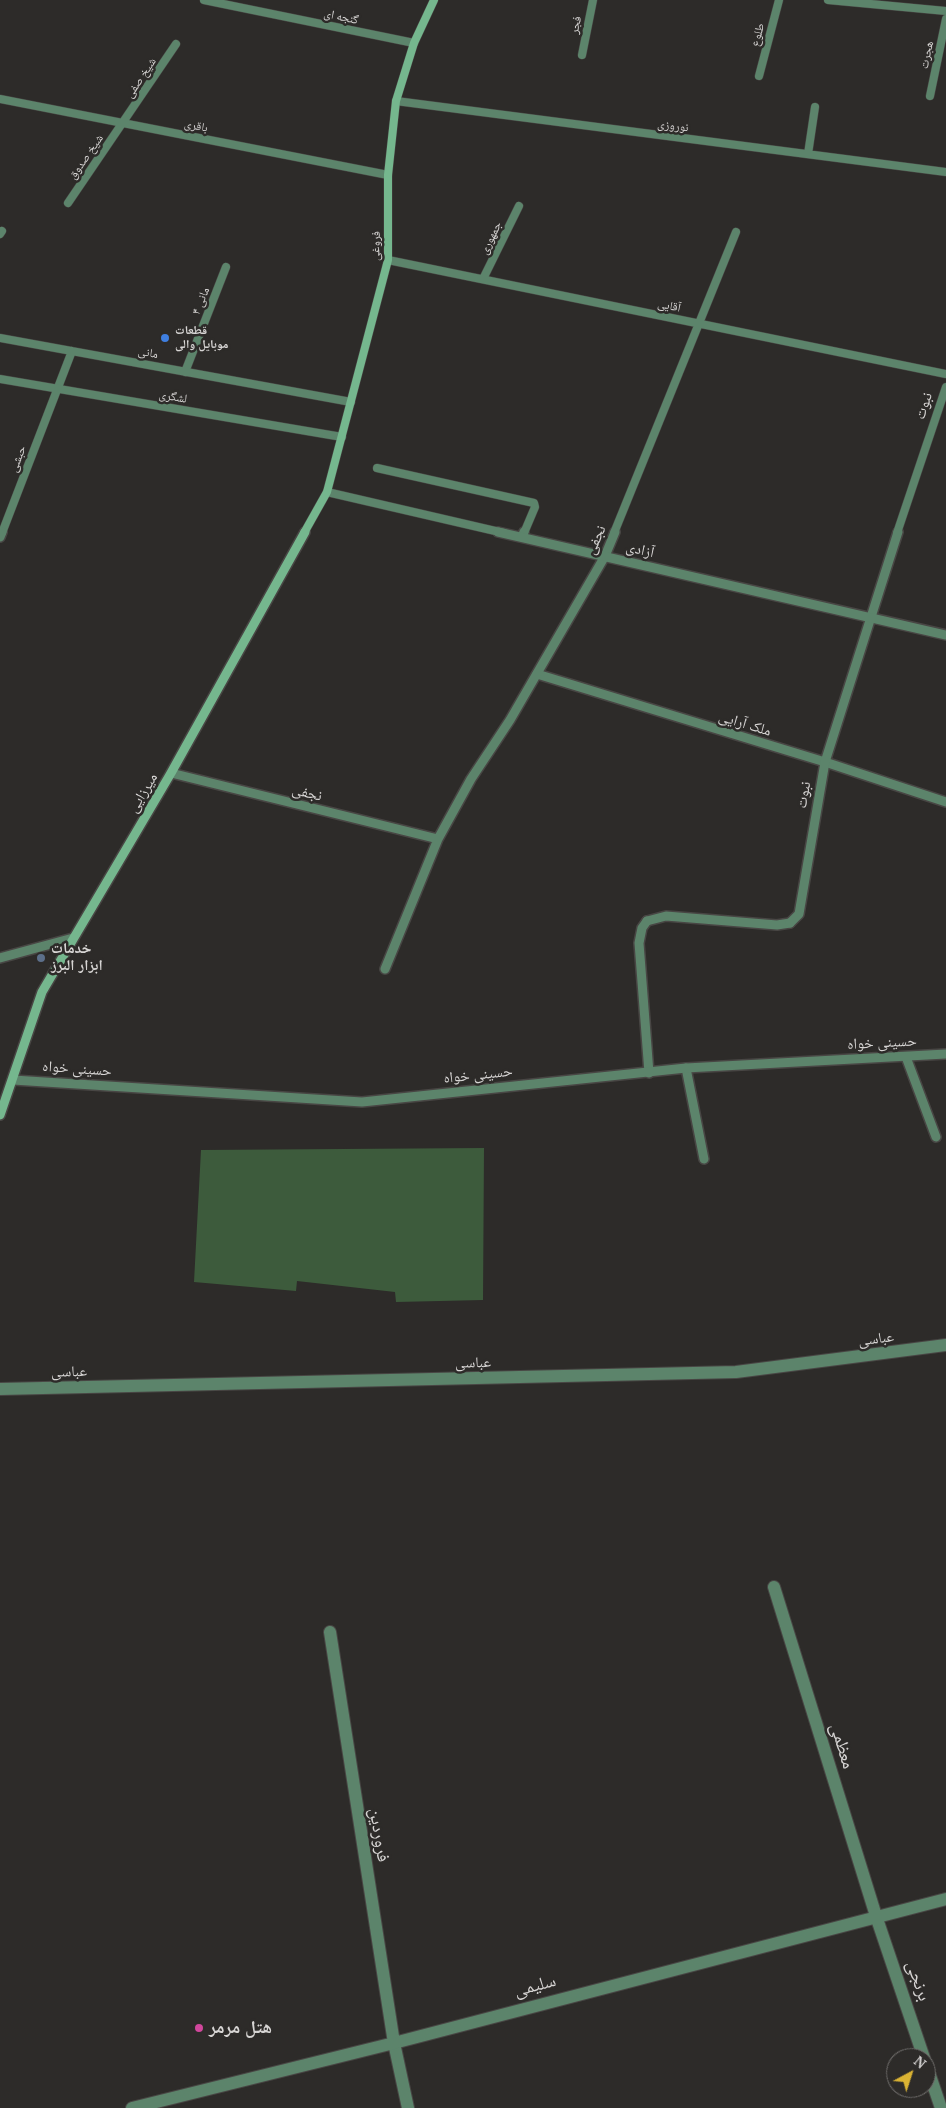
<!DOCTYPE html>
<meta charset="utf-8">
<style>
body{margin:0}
#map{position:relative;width:946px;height:2108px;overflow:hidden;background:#2d2b29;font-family:"PT Serif",serif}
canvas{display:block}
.north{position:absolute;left:886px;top:2048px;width:50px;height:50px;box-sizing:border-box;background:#2d2b29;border:1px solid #716f6d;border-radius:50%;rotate:40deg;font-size:14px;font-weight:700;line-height:20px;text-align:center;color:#d7d5d4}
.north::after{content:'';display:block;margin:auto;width:18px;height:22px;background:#dab333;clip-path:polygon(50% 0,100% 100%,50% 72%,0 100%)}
</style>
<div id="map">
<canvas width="946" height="2108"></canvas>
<div class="north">N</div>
</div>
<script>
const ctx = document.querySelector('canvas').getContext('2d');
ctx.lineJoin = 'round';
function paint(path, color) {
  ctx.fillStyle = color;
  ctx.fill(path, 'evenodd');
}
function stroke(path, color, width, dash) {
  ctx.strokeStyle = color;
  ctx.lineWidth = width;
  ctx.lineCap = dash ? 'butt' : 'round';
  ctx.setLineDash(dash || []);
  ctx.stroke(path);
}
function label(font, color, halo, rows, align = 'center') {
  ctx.font = font + ' "PT Serif","Noto Naskh Arabic",serif';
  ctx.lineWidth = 5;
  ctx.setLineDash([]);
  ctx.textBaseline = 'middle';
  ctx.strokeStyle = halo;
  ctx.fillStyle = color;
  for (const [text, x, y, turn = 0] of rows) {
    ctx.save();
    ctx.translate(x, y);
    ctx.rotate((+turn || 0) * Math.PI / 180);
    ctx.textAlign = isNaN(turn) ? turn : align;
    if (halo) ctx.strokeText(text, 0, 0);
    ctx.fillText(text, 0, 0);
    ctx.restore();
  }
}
paint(new Path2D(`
 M 484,1148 L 483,1300 L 396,1302 L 395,1292 L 297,1281 L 296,1291 L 194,1282 L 201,1150 Z`), '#3d5b3c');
const serviceFar2 = new Path2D(`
 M 377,468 L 534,503 L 535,507 L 524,533`);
const serviceFar1 = new Path2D(`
 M 522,537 L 524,532
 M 537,674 L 825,762 L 946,802
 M 647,921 L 666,916 L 777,925 L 790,923`);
const service = new Path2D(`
 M 394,2043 L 408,2108`);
const minorFar2 = new Path2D(`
 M 204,0 L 414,43
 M 828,0 L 946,11
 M 582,55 L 593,0
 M 759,76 L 779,0
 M 930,96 L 946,19
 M 0,99 L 388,175
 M 396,101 L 946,172
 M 808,154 L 815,107
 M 68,203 L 176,44
 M 0,234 L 2,231
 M 388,260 L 946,374
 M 483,279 L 519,206
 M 0,338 L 351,402
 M 185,372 L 226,267
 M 2,533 L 72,351
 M 614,533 L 736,232
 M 897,533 L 946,387`);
const minorFar1 = new Path2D(`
 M 0,537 L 2,532
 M 171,773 L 438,839
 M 647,921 L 642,928 L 639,943 L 649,1073
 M 790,923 L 799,914 L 825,762 L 898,532
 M 0,958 L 73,938
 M 385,969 L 438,839 L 471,779 L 510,720 L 605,556 L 615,532
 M 906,1057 L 936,1137
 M 686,1068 L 704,1159`);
const minor = new Path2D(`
 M 0,1389 L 736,1372 L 946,1345
 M 774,1587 L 876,1916 L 924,2058
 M 330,1632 L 394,2043
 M 926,2064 L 941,2108
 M 132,2108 L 394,2043 L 946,1899`);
const tertiaryFar1 = new Path2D(`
 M 0,379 L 342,437
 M 327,492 L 504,533`);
const tertiary = new Path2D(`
 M 498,532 L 946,635
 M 13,1080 L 362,1102 L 686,1068 L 946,1054`);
const secondaryFar1 = new Path2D(`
 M 304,533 L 327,492 L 388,260 L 388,175 L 396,101 L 414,43 L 434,0`);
const secondary = new Path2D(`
 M 0,1115 L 42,992 L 171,773 L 305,532`);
stroke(serviceFar2, '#484644', 9);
stroke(serviceFar1, '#484644', 12);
stroke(service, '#484644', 14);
stroke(minorFar2, '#484644', 9);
stroke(minorFar1, '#484644', 12);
stroke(minor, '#484644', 14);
stroke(tertiaryFar1, '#484644', 9);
stroke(tertiary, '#484644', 12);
stroke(secondaryFar1, '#484644', 9);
stroke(secondary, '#484644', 12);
stroke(serviceFar2, '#5c846b', 8);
stroke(serviceFar1, '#5c846b', 9);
stroke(service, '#5c846b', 12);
stroke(minorFar2, '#5c846b', 8);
stroke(minorFar1, '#5c846b', 9);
stroke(minor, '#5c846b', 12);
stroke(tertiaryFar1, '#5c846b', 8);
stroke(tertiary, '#5c846b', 9);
stroke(secondaryFar1, '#75b78e', 8);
stroke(secondary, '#75b78e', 9);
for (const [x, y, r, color] of [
 [165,338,5,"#3f7fe0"],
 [41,958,5,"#5c6f8a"],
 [199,2028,5,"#d1479c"]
]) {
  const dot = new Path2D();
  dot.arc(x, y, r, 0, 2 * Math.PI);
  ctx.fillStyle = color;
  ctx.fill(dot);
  stroke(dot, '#2d2b29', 2);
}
label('12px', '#d7d5d4', '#2d2b29', [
 ["گنجه ای",341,17,12],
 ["فجر",576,25,-78],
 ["طلوع",758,35,-75],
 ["هجرت",927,55,-78],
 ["شیخ صفی",141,78,-56],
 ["باقری",196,126,11],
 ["نوروزی",673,126,7],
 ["شیخ صدوق",86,157,-55],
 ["جمهوری",491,238,-64],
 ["فروغی",376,246,-88],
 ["مانی ۴",201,301,-68],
 ["آقایی",669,306,12],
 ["مانی",148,353,10],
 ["لشگری",173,397,10],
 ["حبشی",18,459,-69]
]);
label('bold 12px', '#d7d5d4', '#2d2b29', [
 ["قطعات",175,331],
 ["موبایل والی",175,345]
], 'left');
label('15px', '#d7d5d4', '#2d2b29', [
 ["نبوت",924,406,-72],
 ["نجفی",596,540,-66],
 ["آزادی",640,550,13],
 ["ملک آرایی",745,724,17],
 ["میرزایی",143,793,-59],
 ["نجفی",307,793,14],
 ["نبوت",804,795,-80],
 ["حسینی خواه",882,1043,-3],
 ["حسینی خواه",77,1069,4],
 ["حسینی خواه",478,1075,-6],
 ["عباسی",876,1339,-7],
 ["عباسی",473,1363,-1],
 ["عباسی",69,1372,-1]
]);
label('bold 15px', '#d7d5d4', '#2d2b29', [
 ["خدمات",51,949],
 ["ابزار البرز",51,966]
], 'left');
label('18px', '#d7d5d4', '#2d2b29', [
 ["معظمی",842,1746,73],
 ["فروردین",379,1835,81],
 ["برنجی",918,1981,71],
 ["سلیمی",535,1986,-15]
]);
label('bold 18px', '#d7d5d4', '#2d2b29', [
 ["هتل مرمر",209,2028]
], 'left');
</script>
